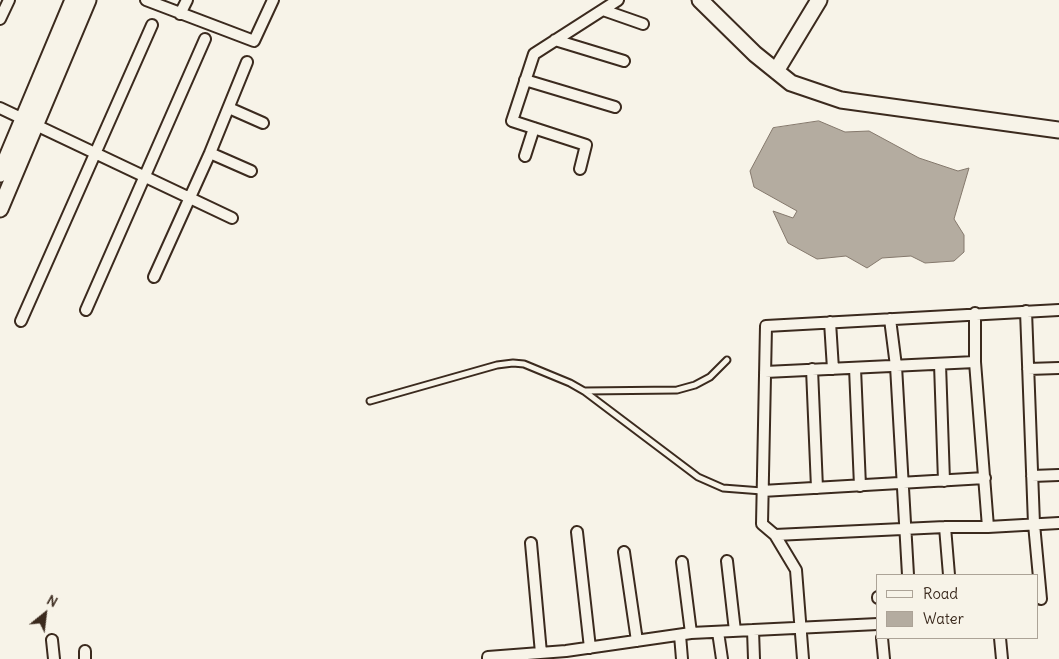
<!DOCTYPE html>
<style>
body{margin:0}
#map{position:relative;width:1059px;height:659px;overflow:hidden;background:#f7f3e8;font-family:Delius,sans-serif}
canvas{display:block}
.legend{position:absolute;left:876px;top:574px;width:162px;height:65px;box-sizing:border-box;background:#f7f3e8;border:1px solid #aca397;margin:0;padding:6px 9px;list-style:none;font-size:15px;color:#3b2a1e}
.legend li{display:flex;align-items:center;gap:10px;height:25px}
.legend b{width:25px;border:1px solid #aca397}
.north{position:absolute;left:20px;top:589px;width:50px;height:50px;-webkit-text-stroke:4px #f7f3e8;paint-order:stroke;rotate:29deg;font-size:14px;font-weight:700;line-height:20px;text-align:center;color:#3b2a1e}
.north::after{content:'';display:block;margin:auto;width:18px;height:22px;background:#3b2a1e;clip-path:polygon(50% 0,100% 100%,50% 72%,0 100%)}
</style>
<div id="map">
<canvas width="1059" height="659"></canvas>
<ul class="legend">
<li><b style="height:6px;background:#f7f3e8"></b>Road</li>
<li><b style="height:14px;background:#b4aca0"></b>Water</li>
</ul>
<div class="north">N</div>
</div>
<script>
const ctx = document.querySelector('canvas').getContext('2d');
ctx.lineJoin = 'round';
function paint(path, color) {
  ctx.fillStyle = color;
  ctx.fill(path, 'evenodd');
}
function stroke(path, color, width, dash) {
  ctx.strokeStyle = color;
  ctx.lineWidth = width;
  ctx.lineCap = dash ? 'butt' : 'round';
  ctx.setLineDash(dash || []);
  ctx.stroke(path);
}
const water = new Path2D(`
 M 819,121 L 845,132 L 869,131 L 919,158 L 958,171 L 969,168 L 954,219 L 964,235 L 964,252 L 954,261 L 925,263 L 911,256 L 882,258 L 867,268 L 846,256 L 817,259 L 788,243 L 773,211 L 793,218 L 797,211 L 754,187 L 750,171 L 773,128 Z`);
paint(water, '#b4aca0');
stroke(water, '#84786c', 1);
const lane = new Path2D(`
 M 585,391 L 677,390 L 695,385 L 710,377 L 727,360
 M 370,401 L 497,365 L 513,363 L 524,364 L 570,383 L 584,391 L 698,477 L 723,488 L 762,491`);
const street = new Path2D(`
 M 146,0 L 254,41 L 273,0
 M 603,10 L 643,24
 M 180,14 L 187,0
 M 0,19 L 9,0
 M 555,40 L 624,61
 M 525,80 L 615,107
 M 0,108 L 232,218
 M 229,108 L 263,123
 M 210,153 L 251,171
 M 525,156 L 534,128
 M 580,169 L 586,145 L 512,121 L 534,54 L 618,0
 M 154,277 L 210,153 L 247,62
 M 86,310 L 205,39
 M 1059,310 L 766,326 L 762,524 L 775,535 L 945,527 L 988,527 L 1059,523
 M 1026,311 L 1034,524 L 1041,599
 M 975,313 L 975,362 L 988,527
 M 890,319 L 896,366 L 908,575
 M 21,321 L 152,25
 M 830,322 L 833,369
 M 940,364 L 944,481
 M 855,368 L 860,486
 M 812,369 L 817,488
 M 1028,369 L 1059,368
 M 765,372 L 975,362
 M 1032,476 L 1059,475
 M 762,491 L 985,478
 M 945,527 L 949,575
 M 577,532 L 590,648
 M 775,535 L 796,570 L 803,659
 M 531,543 L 541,653
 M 624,552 L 637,641
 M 727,561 L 735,631
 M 682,562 L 691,633
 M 878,597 L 878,598
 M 753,630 L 754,659
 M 718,632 L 722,659
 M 680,635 L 682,659
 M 882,638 L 884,659
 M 1000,638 L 1002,659
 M 52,640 L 54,659
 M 85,651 L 85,659
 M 488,659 L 488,657 L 566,651 L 691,633 L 878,624`);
const secondary = new Path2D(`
 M 700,0 L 755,54 L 791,83 L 841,100 L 1059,130
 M 776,71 L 819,0
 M 0,174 L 73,0
 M 0,209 L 88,0`);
stroke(lane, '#3b2a1e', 9);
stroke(street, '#3b2a1e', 14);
stroke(secondary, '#3b2a1e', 19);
stroke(lane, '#f7f3e8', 5);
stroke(street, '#f7f3e8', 10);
stroke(secondary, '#f7f3e8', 15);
</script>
